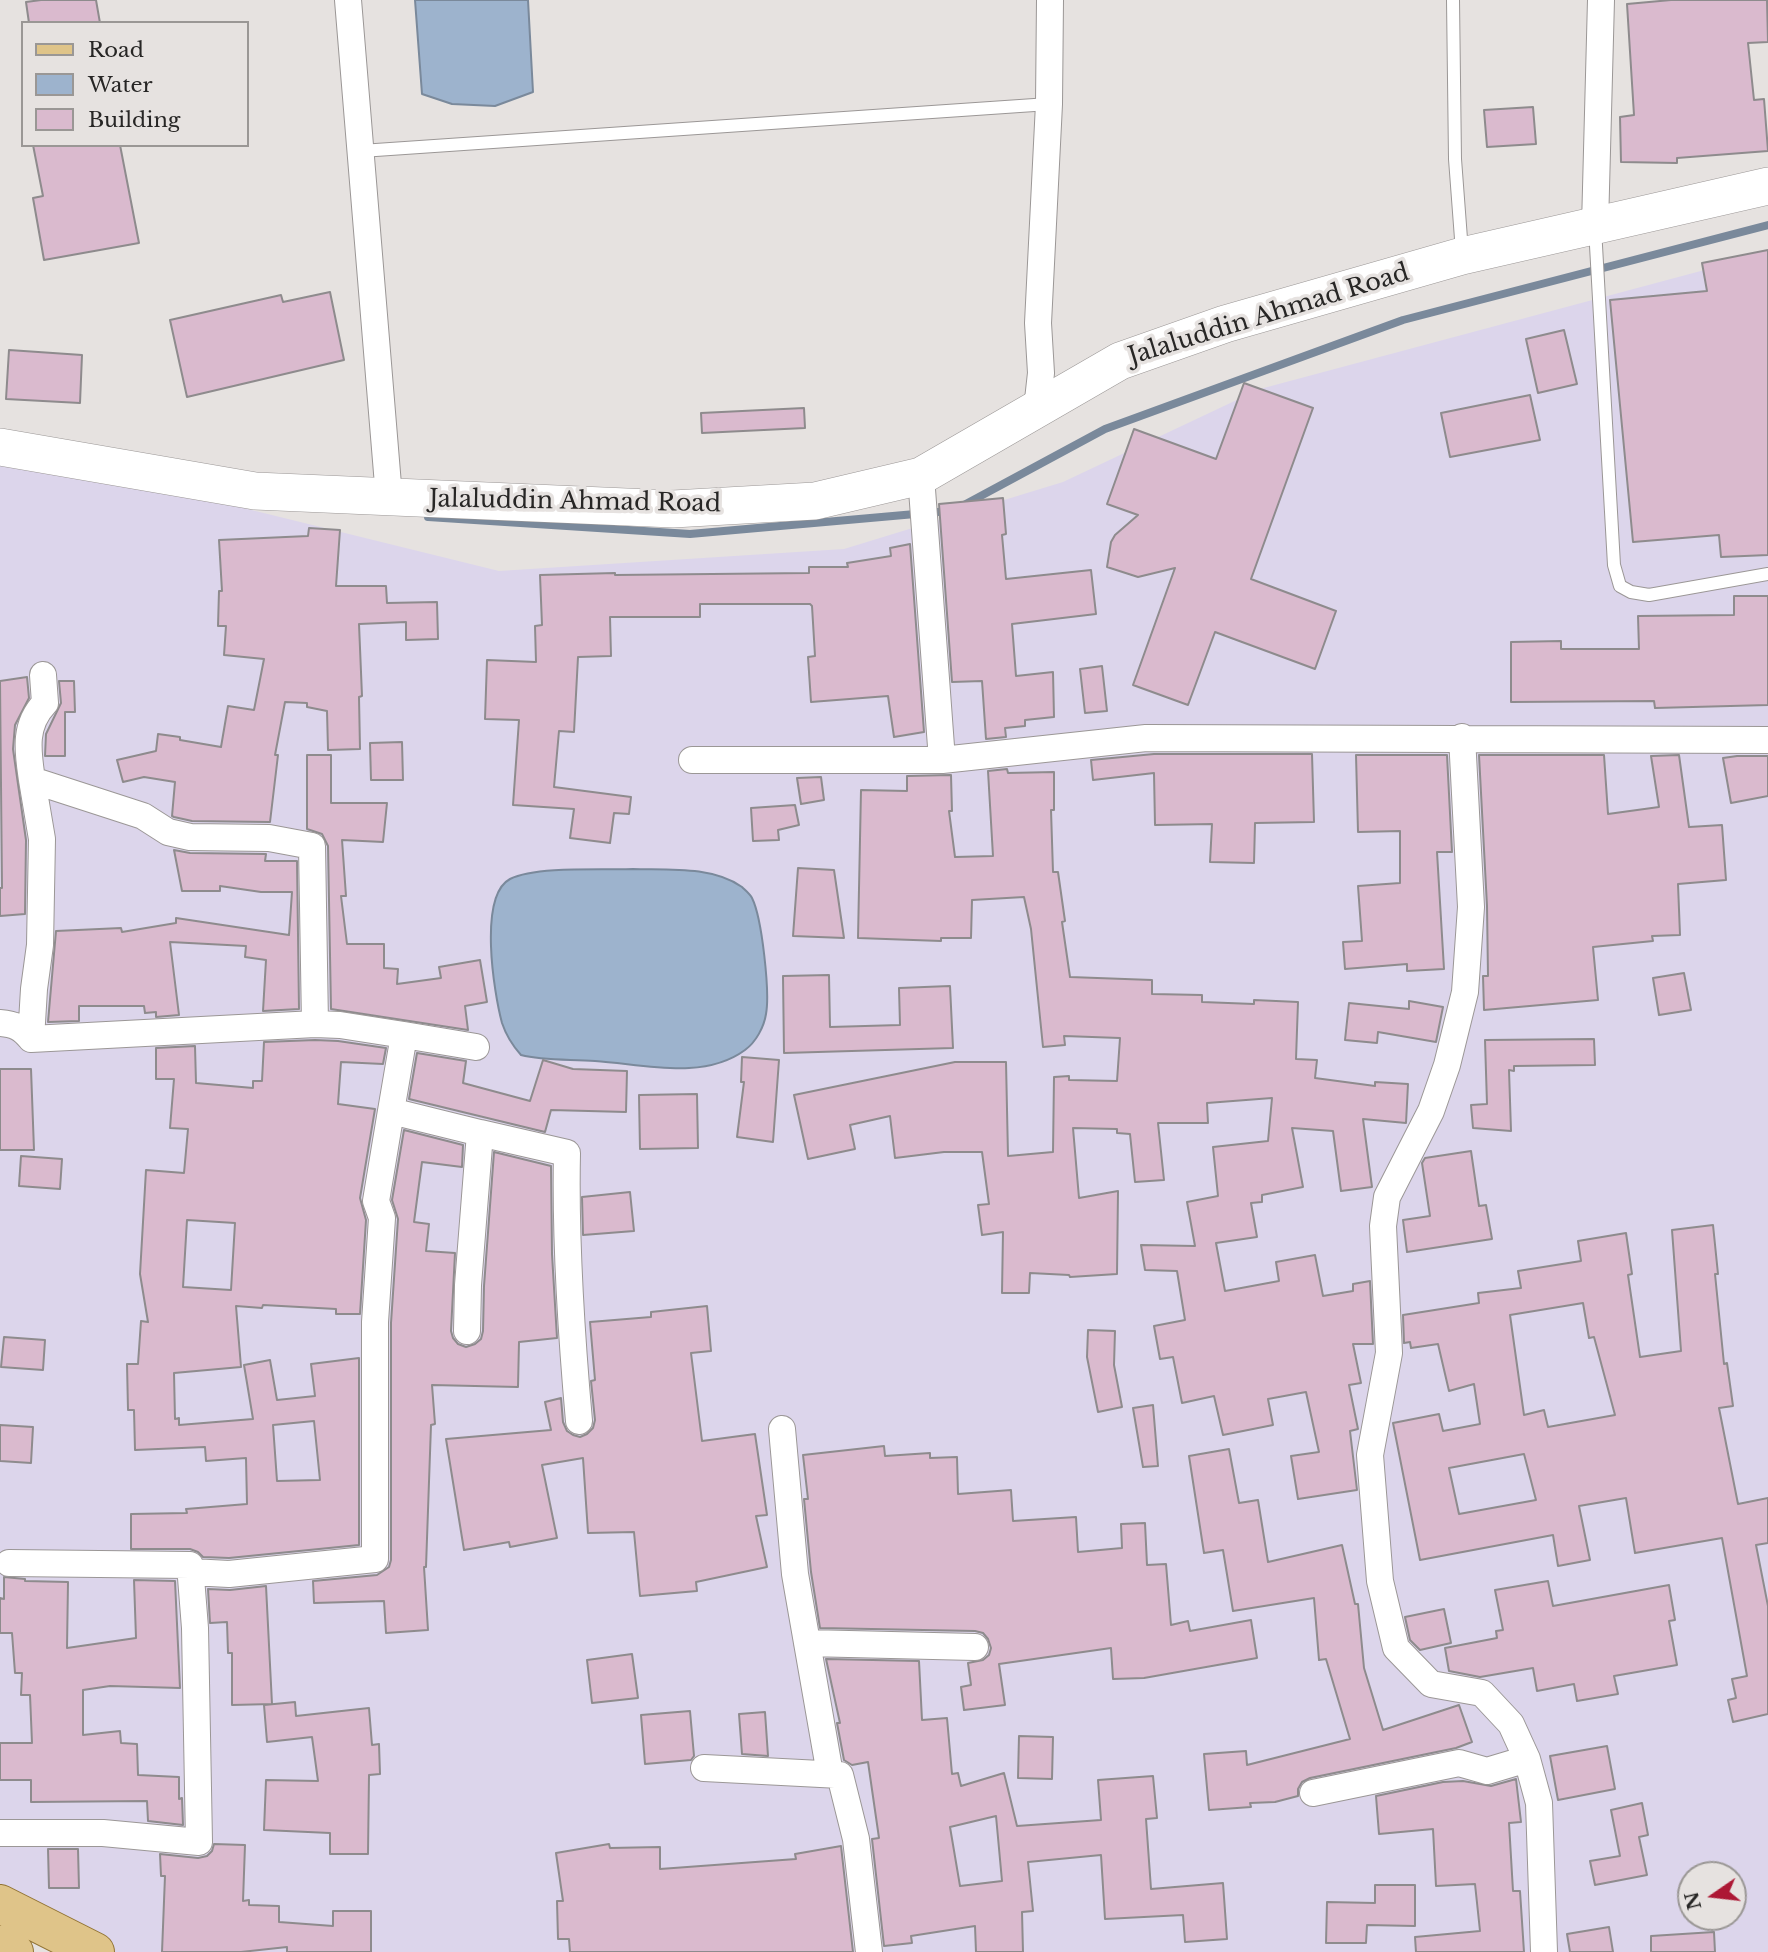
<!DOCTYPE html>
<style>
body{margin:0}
#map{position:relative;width:1768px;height:1952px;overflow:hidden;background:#e6e2e0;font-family:"Libre Baskerville",serif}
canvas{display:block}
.legend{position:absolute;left:21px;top:21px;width:228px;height:126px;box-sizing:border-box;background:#e6e2e0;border:2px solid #9a9795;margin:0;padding:9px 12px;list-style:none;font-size:21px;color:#272625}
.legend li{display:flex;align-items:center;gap:14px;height:35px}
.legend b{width:35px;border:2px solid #9a9795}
.north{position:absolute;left:1677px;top:1861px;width:70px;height:70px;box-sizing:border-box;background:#e6e2e0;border:2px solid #9a9795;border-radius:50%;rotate:256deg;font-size:19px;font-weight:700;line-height:28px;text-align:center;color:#272625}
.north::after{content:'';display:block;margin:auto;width:24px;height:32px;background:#ad1835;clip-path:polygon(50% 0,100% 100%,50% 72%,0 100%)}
</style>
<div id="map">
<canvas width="1768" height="1952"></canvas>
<ul class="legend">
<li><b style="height:9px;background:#dfc489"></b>Road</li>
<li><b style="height:19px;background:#9db3cd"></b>Water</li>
<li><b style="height:19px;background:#dabace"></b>Building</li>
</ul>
<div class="north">N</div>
</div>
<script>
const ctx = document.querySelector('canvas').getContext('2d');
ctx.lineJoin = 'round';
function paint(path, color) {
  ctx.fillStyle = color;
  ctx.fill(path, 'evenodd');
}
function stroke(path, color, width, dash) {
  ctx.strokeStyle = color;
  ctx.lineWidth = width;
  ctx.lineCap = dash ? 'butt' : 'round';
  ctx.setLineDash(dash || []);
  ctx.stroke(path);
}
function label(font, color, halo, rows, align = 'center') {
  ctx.font = font + ' "Libre Baskerville",serif';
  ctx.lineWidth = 7;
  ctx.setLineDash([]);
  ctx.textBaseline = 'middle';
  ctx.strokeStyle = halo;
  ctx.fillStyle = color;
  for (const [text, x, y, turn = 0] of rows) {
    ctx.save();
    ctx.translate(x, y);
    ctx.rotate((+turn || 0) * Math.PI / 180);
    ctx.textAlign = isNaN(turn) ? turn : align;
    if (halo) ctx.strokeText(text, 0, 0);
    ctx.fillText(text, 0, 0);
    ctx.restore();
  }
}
paint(new Path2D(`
 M 1768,253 L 1768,1952 L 92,1952 L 0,1905 L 0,448 L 499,571 L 844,549 L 1063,482 L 1260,389 ZM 1691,1875 L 1733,1875 L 1733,1917 L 1691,1917 Z`), '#dcd5eb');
const water = new Path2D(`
 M 415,0 L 528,0 L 533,92 L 495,106 L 452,104 L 422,94 Z
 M 633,869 C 668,870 712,866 742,887 C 745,890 750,894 752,898 C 762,918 770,992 766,1014 C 764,1027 756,1042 745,1050 C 703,1081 643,1064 595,1061 C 571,1059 544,1061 521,1055 C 512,1045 506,1035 502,1023 C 494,993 478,896 510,879 C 536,866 603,870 633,869 Z`);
paint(water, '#9db3cd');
stroke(water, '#7a899b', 2);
stroke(new Path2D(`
 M 964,505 L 1105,429 L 1403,320 L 1768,225
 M 428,517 L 690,534 L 949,511`), '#7a899b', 8);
const building = new Path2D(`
 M 41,0 L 96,0 L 100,23 L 29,23 L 26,2 Z
 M 1671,0 L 1767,0 L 1768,42 L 1748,43 L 1754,100 L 1764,99 L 1768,151 L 1677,158 L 1677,163 L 1621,162 L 1620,117 L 1634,115 L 1627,4 Z
 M 1533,107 L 1536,144 L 1487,147 L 1484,110 Z
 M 33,145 L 120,145 L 139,243 L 44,260 L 33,198 L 43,196 Z
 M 1768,250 L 1768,555 L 1721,557 L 1719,535 L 1633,542 L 1610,300 L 1707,291 L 1702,263 Z
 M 330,292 L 344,360 L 187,397 L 170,320 L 281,295 L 283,302 Z
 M 1564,330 L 1577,384 L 1538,393 L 1526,339 Z
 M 9,350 L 82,355 L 80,403 L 6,399 Z
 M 1244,383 L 1313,408 L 1251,579 L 1336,611 L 1315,669 L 1215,632 L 1188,705 L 1133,685 L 1175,568 L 1138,577 L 1107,567 L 1111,542 L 1115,535 L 1138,515 L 1107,504 L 1134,429 L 1216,459 Z
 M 1530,395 L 1540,440 L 1450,457 L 1441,413 Z
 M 804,408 L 805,428 L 702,433 L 701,413 Z
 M 1003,498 L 1006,534 L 1002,535 L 1006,579 L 1091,570 L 1096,614 L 1012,624 L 1016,676 L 1053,672 L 1054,717 L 1025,720 L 1025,726 L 1005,728 L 1006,737 L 986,739 L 982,681 L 952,682 L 939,504 Z
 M 309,528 L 340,530 L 336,586 L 386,586 L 387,603 L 437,602 L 438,639 L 406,640 L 406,622 L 359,624 L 362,696 L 359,697 L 360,749 L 328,750 L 327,711 L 307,707 L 307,703 L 285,702 L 275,755 L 278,755 L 270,822 L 192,821 L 174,817 L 172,816 L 175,782 L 144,777 L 123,782 L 117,760 L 156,751 L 158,734 L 180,737 L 180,740 L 221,747 L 228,706 L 254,710 L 264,659 L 224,655 L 226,626 L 218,626 L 219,591 L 222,591 L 219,540 L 308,536 Z
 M 910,544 L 924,732 L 894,737 L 888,696 L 811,702 L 808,657 L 815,656 L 812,606 L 810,604 L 700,604 L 700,617 L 610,617 L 611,656 L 578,657 L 574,732 L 559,731 L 554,787 L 631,797 L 629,814 L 614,813 L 610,843 L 570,838 L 574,809 L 513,805 L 519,720 L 485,719 L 487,660 L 536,662 L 535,626 L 542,625 L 540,575 L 615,573 L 615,575 L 809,573 L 809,567 L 848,567 L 847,563 L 891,556 L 890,548 Z
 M 1734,596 L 1768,596 L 1768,705 L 1655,708 L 1654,701 L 1511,702 L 1511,642 L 1561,641 L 1561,649 L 1639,649 L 1638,616 L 1734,615 Z
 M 1102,666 L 1107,711 L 1085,713 L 1080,669 Z
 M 27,677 L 29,698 L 15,725 L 13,749 L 26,840 L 25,914 L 0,916 L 0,888 L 2,888 L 0,681 Z
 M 59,681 L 74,681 L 75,712 L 65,712 L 65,756 L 45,756 L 46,734 L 61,703 Z
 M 402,742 L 403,780 L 371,780 L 370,743 Z
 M 1154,754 L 1312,754 L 1314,822 L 1255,823 L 1254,863 L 1210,862 L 1212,824 L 1155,825 L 1154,773 L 1093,780 L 1091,760 Z
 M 307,755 L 331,755 L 331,803 L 387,803 L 383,842 L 342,840 L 346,896 L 341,896 L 347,944 L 384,944 L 384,968 L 398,969 L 397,984 L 441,978 L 439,967 L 480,960 L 487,1002 L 465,1006 L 468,1030 L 331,1009 L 328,846 L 322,834 L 307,829 Z
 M 1356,755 L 1447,755 L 1452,852 L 1437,852 L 1444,969 L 1407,971 L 1407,964 L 1345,969 L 1343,942 L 1362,941 L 1358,886 L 1400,883 L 1400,831 L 1358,832 Z
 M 1479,755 L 1604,755 L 1608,814 L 1659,807 L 1651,756 L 1679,755 L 1689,827 L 1722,825 L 1726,880 L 1678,884 L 1680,935 L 1652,936 L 1653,941 L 1593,947 L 1598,1000 L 1484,1010 L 1483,976 L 1488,976 L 1487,906 Z
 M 1737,756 L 1768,756 L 1768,796 L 1731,803 L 1723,758 Z
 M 1007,769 L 1008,773 L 1054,772 L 1054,810 L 1051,810 L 1053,872 L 1058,872 L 1065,921 L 1062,922 L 1070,977 L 1152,980 L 1152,994 L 1202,995 L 1202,1002 L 1254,1004 L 1254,1000 L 1298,1002 L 1296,1059 L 1317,1060 L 1315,1078 L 1375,1086 L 1375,1082 L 1408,1084 L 1406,1123 L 1363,1119 L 1372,1187 L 1341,1191 L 1333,1131 L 1292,1128 L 1303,1187 L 1262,1195 L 1262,1202 L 1251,1203 L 1257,1237 L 1216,1243 L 1225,1291 L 1279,1281 L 1276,1262 L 1315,1255 L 1323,1296 L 1353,1291 L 1353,1284 L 1370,1281 L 1373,1344 L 1353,1344 L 1361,1383 L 1349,1385 L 1358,1429 L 1350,1431 L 1357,1490 L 1298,1499 L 1291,1456 L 1319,1452 L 1306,1392 L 1268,1399 L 1273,1425 L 1223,1435 L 1214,1396 L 1182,1403 L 1173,1357 L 1160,1359 L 1154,1326 L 1185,1320 L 1177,1271 L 1145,1270 L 1141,1245 L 1195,1246 L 1187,1202 L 1218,1196 L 1213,1147 L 1268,1141 L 1272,1098 L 1207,1103 L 1208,1123 L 1158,1123 L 1164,1180 L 1135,1182 L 1130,1134 L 1117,1133 L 1117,1129 L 1073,1128 L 1079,1198 L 1118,1191 L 1117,1274 L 1070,1277 L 1069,1275 L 1030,1273 L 1029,1293 L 1002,1293 L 1003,1232 L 982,1235 L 978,1205 L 989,1204 L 982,1152 L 944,1152 L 895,1158 L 890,1116 L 850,1125 L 855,1149 L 808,1159 L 794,1095 L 955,1062 L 1006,1062 L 1008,1156 L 1053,1152 L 1054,1077 L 1069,1076 L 1069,1080 L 1117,1081 L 1120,1038 L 1064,1036 L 1065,1045 L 1043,1047 L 1031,929 L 1024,897 L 972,900 L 971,938 L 941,938 L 941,941 L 858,938 L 861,790 L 907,791 L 907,776 L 951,775 L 952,811 L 949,811 L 955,857 L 993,856 L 988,771 Z
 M 821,777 L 824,800 L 801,804 L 797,778 Z
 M 795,805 L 799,825 L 778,830 L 779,840 L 753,841 L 751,808 Z
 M 174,850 L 190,853 L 266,854 L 265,861 L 297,861 L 299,1009 L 263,1011 L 266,960 L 245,957 L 246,946 L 170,942 L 179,1015 L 156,1017 L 156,1012 L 145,1013 L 144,1006 L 79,1006 L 79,1021 L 48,1022 L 56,931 L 121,928 L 122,932 L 176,923 L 176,918 L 289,935 L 292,892 L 261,892 L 220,886 L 220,891 L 182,891 Z
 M 798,868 L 834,870 L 844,938 L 793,936 Z
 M 1684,973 L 1691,1010 L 1659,1015 L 1653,978 Z
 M 829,975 L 830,1027 L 900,1025 L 899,988 L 950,986 L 953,1048 L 784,1053 L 783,976 Z
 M 1409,1001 L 1443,1007 L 1436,1042 L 1378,1032 L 1377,1043 L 1345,1040 L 1349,1003 L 1409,1009 Z
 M 1594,1039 L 1595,1065 L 1514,1066 L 1514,1071 L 1509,1070 L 1511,1131 L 1473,1128 L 1471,1105 L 1487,1104 L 1485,1040 Z
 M 315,1040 L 338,1041 L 386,1048 L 383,1064 L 341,1062 L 338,1104 L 375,1109 L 360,1198 L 366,1220 L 360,1314 L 336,1314 L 336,1309 L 263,1305 L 262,1308 L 236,1306 L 241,1367 L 174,1373 L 175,1419 L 179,1418 L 179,1425 L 253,1419 L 244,1365 L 270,1360 L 277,1400 L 315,1396 L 311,1364 L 359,1358 L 359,1545 L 229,1558 L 203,1557 L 198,1552 L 190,1549 L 131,1549 L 131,1514 L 187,1513 L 186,1509 L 247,1504 L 246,1458 L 206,1461 L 205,1447 L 135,1450 L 134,1410 L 128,1410 L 127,1364 L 138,1364 L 141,1321 L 148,1322 L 140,1274 L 146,1170 L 184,1173 L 188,1129 L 170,1128 L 174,1079 L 156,1079 L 156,1048 L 195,1046 L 196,1083 L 253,1088 L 253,1081 L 262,1081 L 264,1042 ZM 187,1220 L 235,1223 L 231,1290 L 183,1287 ZM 314,1421 L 320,1480 L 277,1481 L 273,1425 Z
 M 417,1053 L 466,1061 L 463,1083 L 530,1101 L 543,1060 L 573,1069 L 627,1071 L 626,1112 L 551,1110 L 545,1132 L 409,1099 Z
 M 742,1057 L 779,1060 L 773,1142 L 737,1137 L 744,1082 L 741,1082 Z
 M 0,1069 L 31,1069 L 34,1150 L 0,1150 Z
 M 697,1094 L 698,1148 L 640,1149 L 639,1095 Z
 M 404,1130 L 463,1145 L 462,1167 L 422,1162 L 414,1222 L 429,1224 L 426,1251 L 455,1253 L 451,1331 L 453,1338 L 458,1344 L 466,1347 L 475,1344 L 481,1339 L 483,1331 L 484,1286 L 494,1152 L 551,1166 L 552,1254 L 557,1338 L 519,1342 L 518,1387 L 432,1385 L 435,1424 L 431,1425 L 426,1567 L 424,1567 L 428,1630 L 386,1633 L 384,1601 L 314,1603 L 313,1581 L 377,1575 L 389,1567 L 391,1560 L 391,1323 L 398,1219 L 392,1200 Z
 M 1471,1151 L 1479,1206 L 1486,1205 L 1492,1239 L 1407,1252 L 1403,1220 L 1430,1216 L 1422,1163 L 1425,1158 Z
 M 21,1156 L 62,1159 L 60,1189 L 19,1186 Z
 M 630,1192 L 634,1231 L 583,1235 L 582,1197 Z
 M 1713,1225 L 1718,1274 L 1715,1274 L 1724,1364 L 1727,1363 L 1733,1406 L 1719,1408 L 1738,1504 L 1768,1498 L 1768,1543 L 1756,1545 L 1768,1606 L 1768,1714 L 1733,1722 L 1728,1700 L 1736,1698 L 1732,1679 L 1747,1676 L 1722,1538 L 1635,1553 L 1626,1498 L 1579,1506 L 1590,1560 L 1558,1566 L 1553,1535 L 1420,1560 L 1393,1423 L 1439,1414 L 1443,1431 L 1480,1424 L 1474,1384 L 1449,1391 L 1438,1344 L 1411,1348 L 1410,1342 L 1404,1343 L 1403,1315 L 1479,1303 L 1478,1293 L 1521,1288 L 1518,1271 L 1581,1261 L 1578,1241 L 1626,1233 L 1632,1274 L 1628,1275 L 1640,1357 L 1681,1351 L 1672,1230 ZM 1583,1303 L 1589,1338 L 1594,1337 L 1615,1415 L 1548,1427 L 1544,1410 L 1524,1415 L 1510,1315 ZM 1524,1454 L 1536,1500 L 1459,1514 L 1449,1468 Z
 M 707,1306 L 711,1351 L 691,1353 L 702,1441 L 755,1434 L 767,1515 L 756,1516 L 767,1567 L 696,1582 L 697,1591 L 640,1596 L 634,1532 L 588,1533 L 583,1458 L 542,1465 L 557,1538 L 510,1547 L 509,1542 L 464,1550 L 446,1439 L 551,1430 L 545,1402 L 561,1398 L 563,1422 L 567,1431 L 573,1435 L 580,1437 L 587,1434 L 593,1428 L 595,1420 L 591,1381 L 595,1380 L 590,1322 L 651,1317 L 651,1312 Z
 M 1088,1330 L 1115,1331 L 1114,1365 L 1122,1407 L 1098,1412 L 1087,1357 Z
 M 4,1337 L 45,1340 L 43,1370 L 1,1367 Z
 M 1153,1405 L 1158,1466 L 1143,1467 L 1133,1408 Z
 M 0,1425 L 33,1427 L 31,1463 L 0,1461 Z
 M 884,1446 L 885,1456 L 930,1453 L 930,1458 L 957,1457 L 958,1494 L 1011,1490 L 1013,1521 L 1076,1517 L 1078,1552 L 1122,1548 L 1121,1524 L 1145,1523 L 1147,1565 L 1166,1564 L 1171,1625 L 1188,1621 L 1190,1631 L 1251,1620 L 1257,1658 L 1144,1678 L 1113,1679 L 1111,1648 L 999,1664 L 1005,1705 L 964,1710 L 961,1687 L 971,1685 L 968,1663 L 983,1660 L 989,1655 L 991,1648 L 988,1639 L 983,1633 L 975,1631 L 820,1628 L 811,1572 L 804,1499 L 808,1499 L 803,1455 Z
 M 1229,1449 L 1239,1503 L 1258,1500 L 1268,1562 L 1342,1545 L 1355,1604 L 1358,1604 L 1364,1668 L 1383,1730 L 1459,1705 L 1472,1742 L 1456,1748 L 1310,1778 L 1302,1782 L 1298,1789 L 1298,1796 L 1275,1802 L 1250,1803 L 1251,1807 L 1209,1810 L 1204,1754 L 1246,1751 L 1247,1765 L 1350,1739 L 1326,1659 L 1319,1660 L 1314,1598 L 1233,1611 L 1223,1550 L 1204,1553 L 1189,1456 Z
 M 4,1577 L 25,1579 L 25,1581 L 68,1582 L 67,1648 L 136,1638 L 134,1580 L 175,1581 L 180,1688 L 110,1686 L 83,1690 L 83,1735 L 120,1731 L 121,1743 L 137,1744 L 138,1775 L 179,1777 L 179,1799 L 182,1798 L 183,1825 L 148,1821 L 147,1801 L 31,1802 L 31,1780 L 0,1780 L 0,1743 L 32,1743 L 30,1695 L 21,1695 L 22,1673 L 15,1673 L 12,1633 L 0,1633 L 0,1598 L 4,1599 Z
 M 1548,1581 L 1553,1606 L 1669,1585 L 1675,1620 L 1669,1621 L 1677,1665 L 1614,1676 L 1618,1694 L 1577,1701 L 1574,1684 L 1537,1691 L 1533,1668 L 1480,1677 L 1449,1671 L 1445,1648 L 1497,1638 L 1496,1631 L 1503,1630 L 1495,1590 Z
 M 266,1586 L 272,1704 L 232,1705 L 232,1653 L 228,1653 L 227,1622 L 210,1623 L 208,1589 L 230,1590 Z
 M 1444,1609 L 1451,1643 L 1420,1650 L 1410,1640 L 1405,1617 Z
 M 632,1654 L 638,1698 L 592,1703 L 587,1660 Z
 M 826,1659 L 919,1661 L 922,1720 L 947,1718 L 952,1774 L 958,1773 L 961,1786 L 1004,1773 L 1017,1826 L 1101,1820 L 1098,1780 L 1153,1776 L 1157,1818 L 1146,1819 L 1151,1889 L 1223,1883 L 1227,1939 L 1185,1942 L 1183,1915 L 1105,1919 L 1101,1855 L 1028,1862 L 1033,1911 L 1022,1912 L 1023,1952 L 976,1952 L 975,1926 L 911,1936 L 912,1943 L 884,1946 L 872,1839 L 879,1838 L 868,1762 L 852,1765 L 844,1760 L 837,1723 L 840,1723 ZM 996,1816 L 1002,1881 L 960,1886 L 950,1827 Z
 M 295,1702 L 296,1716 L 369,1708 L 372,1745 L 379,1744 L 380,1774 L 369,1775 L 368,1854 L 330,1854 L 330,1833 L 264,1830 L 266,1780 L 318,1781 L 312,1737 L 267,1742 L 264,1705 Z
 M 690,1711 L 694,1756 L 691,1760 L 645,1764 L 641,1715 Z
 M 765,1712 L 768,1756 L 742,1754 L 739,1714 Z
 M 1019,1736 L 1053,1737 L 1052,1779 L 1018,1778 Z
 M 1607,1746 L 1615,1789 L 1558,1800 L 1550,1756 Z
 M 1516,1779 L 1521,1822 L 1509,1823 L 1513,1891 L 1520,1891 L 1524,1952 L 1416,1952 L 1415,1937 L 1480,1931 L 1475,1884 L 1436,1886 L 1433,1829 L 1379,1834 L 1376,1796 L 1443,1782 L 1463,1781 L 1491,1786 Z
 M 1642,1803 L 1648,1835 L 1639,1837 L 1647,1875 L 1595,1885 L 1590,1861 L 1620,1856 L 1611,1810 Z
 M 214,1844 L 245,1845 L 243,1901 L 249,1900 L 249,1905 L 279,1906 L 279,1922 L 333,1926 L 333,1911 L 371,1911 L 371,1952 L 287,1952 L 287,1947 L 241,1952 L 162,1952 L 165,1876 L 161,1876 L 160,1854 L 198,1858 L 207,1856 L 212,1851 Z
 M 609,1844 L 610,1848 L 660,1847 L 660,1869 L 796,1859 L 795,1854 L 841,1846 L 853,1952 L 570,1952 L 569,1939 L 558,1939 L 557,1901 L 563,1901 L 556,1853 Z
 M 48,1849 L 78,1849 L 79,1888 L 49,1888 Z
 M 1375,1885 L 1415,1885 L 1415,1926 L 1367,1925 L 1366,1943 L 1326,1943 L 1327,1902 L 1375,1903 Z
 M 1609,1927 L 1613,1952 L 1570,1952 L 1567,1934 Z
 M 1714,1932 L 1715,1952 L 1651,1952 L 1651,1936 Z`);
paint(building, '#dabace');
stroke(building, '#8e8b8d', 2);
const lane = new Path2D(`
 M 1453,0 L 1455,159 L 1462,252
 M 361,151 L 1049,104
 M 1595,228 L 1614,565 L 1620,586 L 1631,592 L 1649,595 L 1768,574`);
const street = new Path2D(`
 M 348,0 L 389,497
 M 1595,226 L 1601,0
 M 1037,409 L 1041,373 L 1038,323 L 1049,104 L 1050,0
 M 921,476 L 942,760
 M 1462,737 L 1471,907 L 1465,992 L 1447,1065 L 1431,1111 L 1387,1197 L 1383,1226 L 1389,1353 L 1370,1455 L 1380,1581 L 1396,1648 L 1431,1684 L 1482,1693 L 1511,1724 L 1527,1759 L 1539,1803 L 1544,1952
 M 692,760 L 942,760 L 1146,738 L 1768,740
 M 32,780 C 28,752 23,726 45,703 L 43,675
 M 0,1023 C 15,1024 22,1028 31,1039 L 315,1024 L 340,1025 L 404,1035 L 391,1111
 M 404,1035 L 476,1047
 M 31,1039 L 34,989 L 40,945 L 42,839 L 32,780 L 143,816 L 168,832 L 190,837 L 269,838 L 312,846 L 315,1024
 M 467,1331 L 468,1285 L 480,1133 L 567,1153 C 565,1243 571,1331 579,1421
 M 782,1429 L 795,1574 L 830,1774
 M 191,1572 L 229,1574 L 375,1559 L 375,1322 L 382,1218 L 376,1201 L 391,1111 L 480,1133
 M 807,1643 L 975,1647
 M 704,1768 L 840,1775 L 856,1839 L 869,1952
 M 1313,1793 L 1459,1763 L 1487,1771 L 1527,1759
 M 0,1833 L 103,1833 L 199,1842 L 195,1628 L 190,1565 L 9,1563`);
const secondary = new Path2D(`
 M 0,447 L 255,491 L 673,509 L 815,501 L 921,476 L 1120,361 L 1225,324 L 1462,256 L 1768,186`);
const primary = new Path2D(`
 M 0,1904 L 95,1952
 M 0,1945 L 14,1952`);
stroke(lane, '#9b9796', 14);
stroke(street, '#9b9796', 28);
stroke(secondary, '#9b9796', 38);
stroke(primary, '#917333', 40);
stroke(lane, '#fff', 12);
stroke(street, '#fff', 26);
stroke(secondary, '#fff', 37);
stroke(primary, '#dfc489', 38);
label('24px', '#272625', '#e6e2e0', [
 ["Jalaluddin Ahmad Road",1269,315,-17],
 ["Jalaluddin Ahmad Road",575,502,1]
]);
</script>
